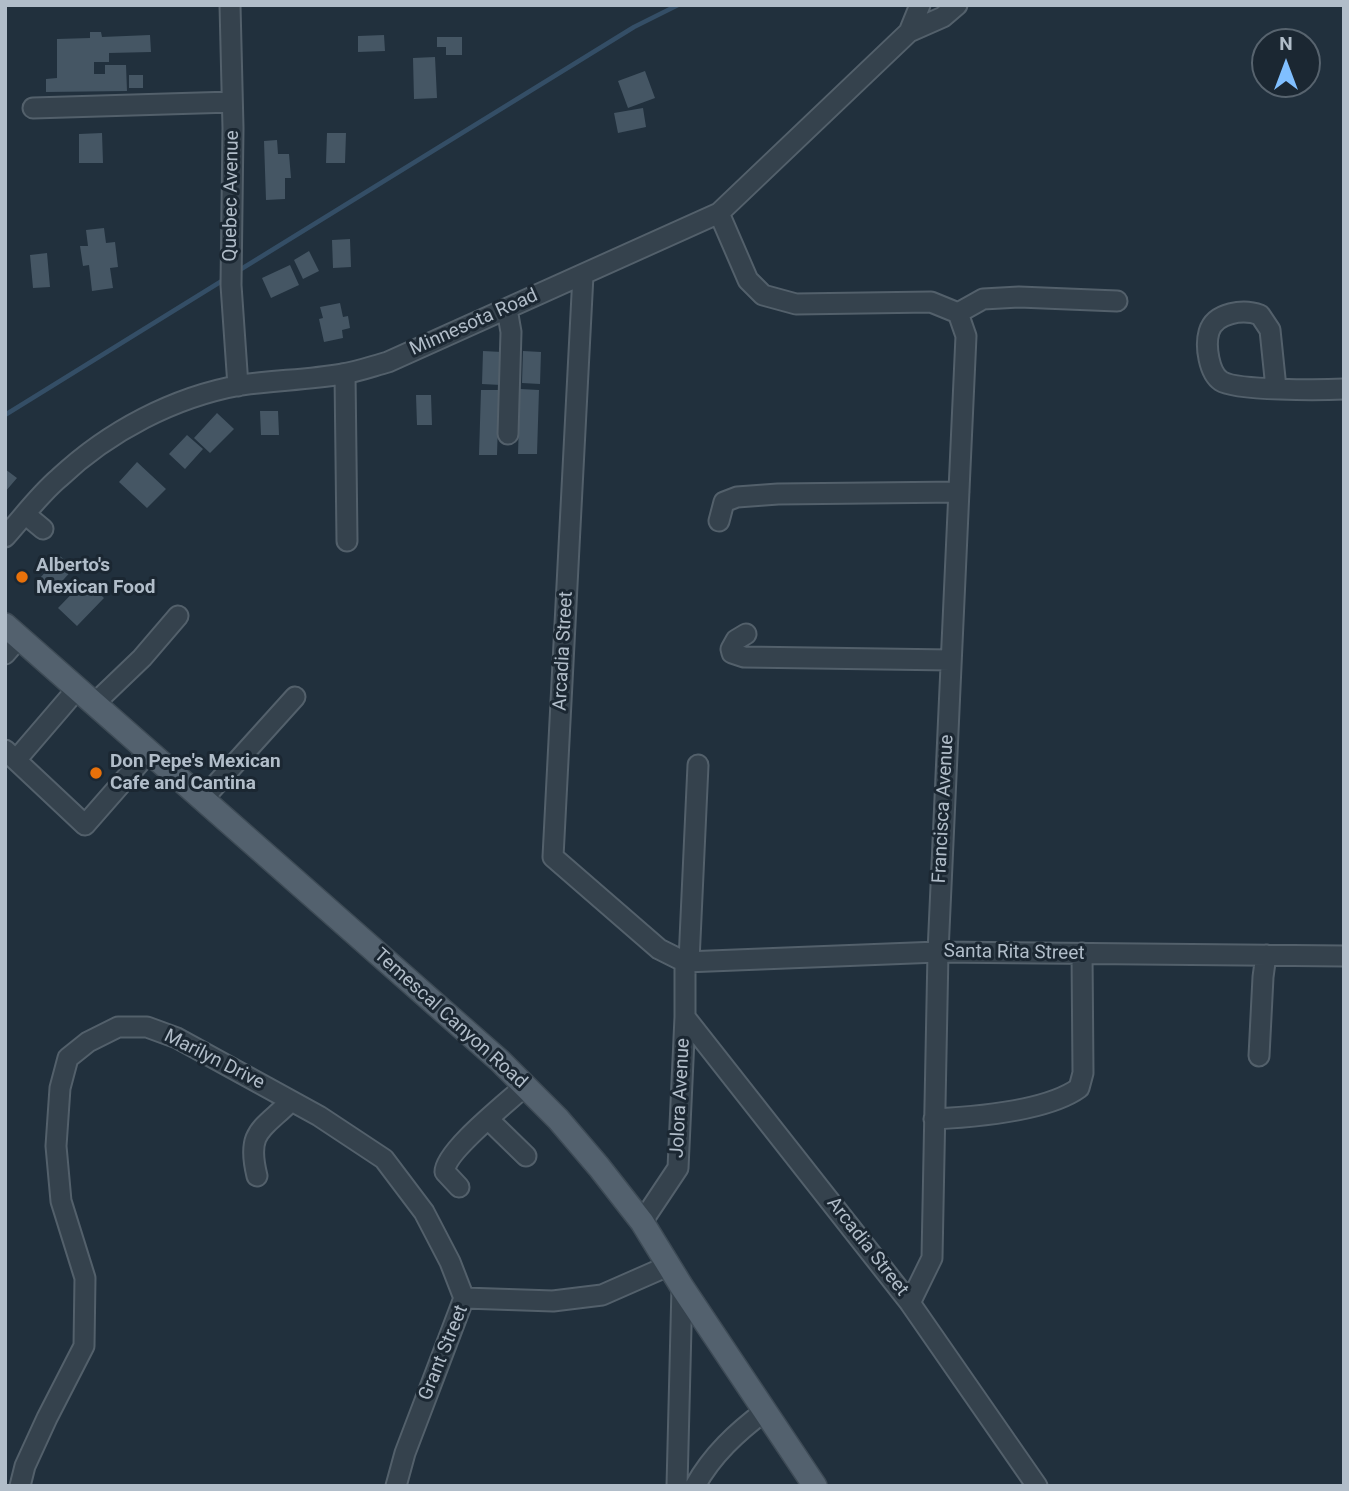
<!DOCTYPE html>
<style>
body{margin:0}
#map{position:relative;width:1349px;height:1491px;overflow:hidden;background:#21303d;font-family:Roboto,sans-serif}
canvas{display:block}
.frame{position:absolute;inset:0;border:7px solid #b1bdc9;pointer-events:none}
.north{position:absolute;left:1251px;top:28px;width:70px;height:70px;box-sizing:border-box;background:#1b2732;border:2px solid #57636e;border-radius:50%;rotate:0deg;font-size:19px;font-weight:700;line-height:28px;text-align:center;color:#b1bdc9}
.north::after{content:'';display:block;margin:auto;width:24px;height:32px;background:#80bfff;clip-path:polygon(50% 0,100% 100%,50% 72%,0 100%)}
</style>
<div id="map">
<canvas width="1349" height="1491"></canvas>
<div class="frame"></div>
<div class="north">N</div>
</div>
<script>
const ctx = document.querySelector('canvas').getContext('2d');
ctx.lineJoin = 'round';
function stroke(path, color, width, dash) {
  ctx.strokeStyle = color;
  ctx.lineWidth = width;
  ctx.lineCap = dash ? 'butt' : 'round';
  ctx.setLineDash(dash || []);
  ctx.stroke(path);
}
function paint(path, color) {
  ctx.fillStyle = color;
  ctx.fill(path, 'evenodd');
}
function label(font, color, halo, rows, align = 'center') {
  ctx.font = font + ' Roboto,sans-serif';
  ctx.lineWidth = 6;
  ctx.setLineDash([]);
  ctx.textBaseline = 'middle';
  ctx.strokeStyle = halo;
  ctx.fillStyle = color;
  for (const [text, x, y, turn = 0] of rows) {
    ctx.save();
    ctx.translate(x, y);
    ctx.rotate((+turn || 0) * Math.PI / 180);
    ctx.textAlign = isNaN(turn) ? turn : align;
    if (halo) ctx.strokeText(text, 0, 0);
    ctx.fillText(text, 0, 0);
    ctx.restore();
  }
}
stroke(new Path2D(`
 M 238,271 L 634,27 L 678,5
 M 5,415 L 225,279`), '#344e66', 4.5);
paint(new Path2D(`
 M 90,32 L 101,32 L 102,37 L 150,35 L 151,52 L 109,53 L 109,62 L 94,62 L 94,74 L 105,74 L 105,65 L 126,65 L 127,91 L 46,92 L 46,79 L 57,78 L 57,39 L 90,38 Z
 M 384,35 L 385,51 L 358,52 L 358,36 Z
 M 437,37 L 462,37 L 462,55 L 446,55 L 446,47 L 437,47 Z
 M 435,57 L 437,98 L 414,99 L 413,58 Z
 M 645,71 L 655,98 L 628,108 L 618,81 Z
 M 129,75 L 143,75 L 143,88 L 129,88 Z
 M 643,108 L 646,127 L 618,133 L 614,113 Z
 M 102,133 L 103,163 L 79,163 L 79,134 Z
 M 327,133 L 346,133 L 345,163 L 326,163 Z
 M 277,140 L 278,154 L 289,154 L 291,178 L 285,178 L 285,199 L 266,200 L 264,141 Z
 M 104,228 L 106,243 L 115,242 L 118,267 L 110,268 L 113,288 L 92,291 L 89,265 L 83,266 L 80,246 L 88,246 L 86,230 Z
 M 350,239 L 351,267 L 333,268 L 332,240 Z
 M 309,251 L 319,271 L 303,279 L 294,260 Z
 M 47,253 L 50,287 L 33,288 L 30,255 Z
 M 290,265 L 299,285 L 271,298 L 262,278 Z
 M 340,303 L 343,317 L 348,316 L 350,328 L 342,330 L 343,338 L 324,342 L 319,319 L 323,318 L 320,307 Z
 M 483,351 L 502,352 L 501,385 L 482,384 Z
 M 523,351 L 541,352 L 540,384 L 522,383 Z
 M 520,389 L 539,390 L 537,454 L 518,454 Z
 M 481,390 L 499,390 L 497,455 L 479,455 Z
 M 416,395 L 431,395 L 432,425 L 417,425 Z
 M 260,411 L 278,411 L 279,435 L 261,435 Z
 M 217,413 L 234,429 L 210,453 L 194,438 Z
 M 187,435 L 203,449 L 185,469 L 169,454 Z
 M 137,462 L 166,489 L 147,508 L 119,482 Z
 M 5,469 L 17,478 L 5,492 Z
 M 60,556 L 74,568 L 54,590 L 40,578 Z
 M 85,580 L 104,598 L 77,626 L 58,608 Z`), '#455664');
const minor = new Path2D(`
 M 230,5 L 233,128 L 231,285 L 238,386
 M 909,32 L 920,5
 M 33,108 L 232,102
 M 719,213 L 748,280 L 763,295 L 796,304 L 931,302 L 958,313 L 983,299 L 1019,297 L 1117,301
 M 583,275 L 553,857 L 659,949 L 685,962
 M 507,309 L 511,332 L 508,434
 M 345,374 L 347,541
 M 1276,388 L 1270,330 L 1260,315 C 1244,309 1215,312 1209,332 C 1205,346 1209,373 1221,381 C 1236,391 1322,390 1344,389
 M 25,514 L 43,529
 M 719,521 L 724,502 L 737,497 L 778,494 L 959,492
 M 5,537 C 23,517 39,495 59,478 C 109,431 174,397 241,385 C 275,380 308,380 342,374 C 357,372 373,366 388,362 L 719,213 L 909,32 L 943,17 L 957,5
 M 746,634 L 736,640 L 731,649 L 732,653 L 744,657 L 951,660
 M 5,654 L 19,638
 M 94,704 L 142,658 L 178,616
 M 5,750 L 85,825 L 148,753
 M 16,760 L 77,689
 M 202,800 L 295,697
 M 689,961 L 698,765
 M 685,962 L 938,952 L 1344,956
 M 685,1017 L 910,1303 L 1037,1486
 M 1259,1056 L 1263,977 L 1266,955
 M 934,1119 C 974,1117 1047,1111 1079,1088 L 1083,1073 L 1082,953
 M 489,1120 L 526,1156
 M 257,1176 C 246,1131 262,1130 291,1101
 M 459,1187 L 445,1172 C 444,1152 508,1102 525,1086
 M 642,1222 L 678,1168 L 685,1017 L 685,962
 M 464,1298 L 553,1301 L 602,1295 L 668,1266
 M 910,1303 L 932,1258 L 938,952 L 966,336 L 958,313
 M 20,1486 L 25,1466 L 47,1418 L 84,1346 L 85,1278 L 61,1201 L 56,1146 L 60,1088 L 68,1058 L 88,1042 L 118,1027 L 147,1027 L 177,1038 L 319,1116 L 384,1159 L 424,1212 L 450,1262 L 464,1298
 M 396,1486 L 405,1453 L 464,1298
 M 677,1486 L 682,1287
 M 695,1486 C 712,1455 737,1432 765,1411`);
const major = new Path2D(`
 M 5,625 L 500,1061 L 558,1119 L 599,1167 L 642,1222 L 682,1287 L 815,1486`);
stroke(minor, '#53606b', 23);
stroke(major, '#3e4b56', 26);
stroke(minor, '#35424d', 19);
stroke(major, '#53616e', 23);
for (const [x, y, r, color] of [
 [22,577,7,"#e8710a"],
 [96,773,7,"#e8710a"]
]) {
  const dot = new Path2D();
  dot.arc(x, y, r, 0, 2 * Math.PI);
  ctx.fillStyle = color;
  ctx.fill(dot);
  stroke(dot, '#1b2732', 2.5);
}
label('19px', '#b1bdc9', '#1b2732', [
 ["Quebec Avenue",232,196,-89],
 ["Minnesota Road",474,323,-24],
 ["Arcadia Street",564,651,-87],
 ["Francisca Avenue",944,809,-87],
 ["Santa Rita Street",1014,953,1],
 ["Temescal Canyon Road",450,1019,42],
 ["Marilyn Drive",214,1060,27],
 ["Jolora Avenue",681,1098,-87],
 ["Arcadia Street",867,1247,52],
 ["Grant Street",444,1353,-68]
]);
label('bold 19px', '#b1bdc9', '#1b2732', [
 ["Alberto's",36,566],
 ["Mexican Food",36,588],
 ["Don Pepe's Mexican",110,762],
 ["Cafe and Cantina",110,784]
], 'left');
</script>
